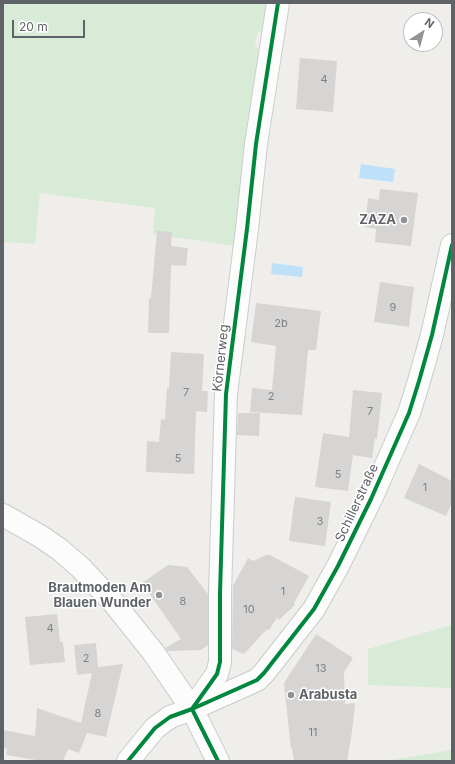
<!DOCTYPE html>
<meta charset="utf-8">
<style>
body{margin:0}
#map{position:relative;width:455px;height:764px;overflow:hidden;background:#efeeea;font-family:Inter,sans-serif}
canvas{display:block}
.frame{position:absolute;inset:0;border:4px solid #5f6368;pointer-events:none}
.north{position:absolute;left:403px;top:12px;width:40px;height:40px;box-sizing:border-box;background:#fff;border:1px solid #bfc1c3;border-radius:50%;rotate:36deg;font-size:11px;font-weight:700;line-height:16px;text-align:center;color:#5f6368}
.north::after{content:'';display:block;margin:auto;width:14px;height:18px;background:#919496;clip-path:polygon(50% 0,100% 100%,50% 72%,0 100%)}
.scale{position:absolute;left:12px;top:20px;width:73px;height:18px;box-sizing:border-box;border:2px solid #5f6368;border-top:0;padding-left:5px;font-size:12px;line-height:14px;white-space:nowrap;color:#5f6368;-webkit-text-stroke:3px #fff;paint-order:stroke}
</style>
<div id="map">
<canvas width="455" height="764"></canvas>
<div class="frame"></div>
<div class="north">N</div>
<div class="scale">20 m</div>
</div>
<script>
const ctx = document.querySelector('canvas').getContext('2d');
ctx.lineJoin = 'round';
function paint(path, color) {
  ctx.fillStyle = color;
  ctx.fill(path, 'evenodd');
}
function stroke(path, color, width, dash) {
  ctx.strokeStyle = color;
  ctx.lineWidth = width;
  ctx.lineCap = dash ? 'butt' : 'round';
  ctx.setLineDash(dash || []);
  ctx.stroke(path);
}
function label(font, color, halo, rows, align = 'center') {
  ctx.font = font + ' Inter,sans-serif';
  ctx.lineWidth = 3;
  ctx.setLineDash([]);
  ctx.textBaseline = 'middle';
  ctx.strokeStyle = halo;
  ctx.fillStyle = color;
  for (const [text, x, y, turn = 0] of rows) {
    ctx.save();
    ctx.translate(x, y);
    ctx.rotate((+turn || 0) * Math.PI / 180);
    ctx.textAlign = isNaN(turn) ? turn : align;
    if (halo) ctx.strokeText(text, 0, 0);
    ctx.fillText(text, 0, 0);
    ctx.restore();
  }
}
paint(new Path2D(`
 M 3,3 L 270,3 L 267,28 L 257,34 L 255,45 L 264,57 L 236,246 L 153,234 L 155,208 L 40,193 L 35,244 L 3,242 Z
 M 452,625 L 452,688 L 368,685 L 368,649 Z
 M 452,750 L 452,761 L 386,761 Z`), '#d8ebd6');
paint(new Path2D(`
 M 361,164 L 395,169 L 393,182 L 359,178 Z
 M 272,263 L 303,267 L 302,277 L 271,274 Z`), '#bfe0f9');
paint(new Path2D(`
 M 300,58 L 337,61 L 333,112 L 296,109 Z
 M 380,189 L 418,193 L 411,246 L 375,242 L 376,229 L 365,227 L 368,198 L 379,200 Z
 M 157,231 L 172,232 L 171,246 L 188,248 L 186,266 L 171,265 L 169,333 L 148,333 L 149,298 L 151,298 Z
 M 380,282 L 414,287 L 409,327 L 374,322 Z
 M 256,303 L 321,311 L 316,350 L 308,350 L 302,415 L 250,412 L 252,388 L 272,390 L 276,346 L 251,342 Z
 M 171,352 L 204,354 L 202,391 L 208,391 L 207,412 L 196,411 L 194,474 L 146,472 L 147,441 L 159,442 L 161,419 L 165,420 L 167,388 L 169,388 Z
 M 353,390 L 382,393 L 377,439 L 375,438 L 372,458 L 353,455 L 348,491 L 315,487 L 323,433 L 349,437 Z
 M 238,413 L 260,413 L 259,436 L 237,435 Z
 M 419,464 L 452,481 L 452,503 L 446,516 L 404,498 Z
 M 295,497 L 331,502 L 325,546 L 289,541 Z
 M 266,555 L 270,555 L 309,576 L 294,603 L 295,605 L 279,620 L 277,618 L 269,630 L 267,629 L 244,654 L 232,649 L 233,586 L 248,558 L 253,561 Z
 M 168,565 L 187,567 L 208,594 L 208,645 L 201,650 L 167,651 L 165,648 L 181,639 L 142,583 Z
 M 57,614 L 60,642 L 63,642 L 65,662 L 30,665 L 25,617 Z
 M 316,634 L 353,658 L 344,672 L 345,704 L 355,703 L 352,732 L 347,761 L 294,761 L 292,748 L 291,749 L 284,683 Z
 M 96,643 L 98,667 L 123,664 L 106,737 L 87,733 L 79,753 L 68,749 L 63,761 L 42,761 L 6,755 L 7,749 L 3,748 L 3,730 L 35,736 L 37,708 L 81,723 L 92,673 L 77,675 L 74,645 Z`), '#d6d5d3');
const street = new Path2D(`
 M 128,761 L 155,728 L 170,717 L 192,709 L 217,674 L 220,662 L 220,593 L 226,394 L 247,229 L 256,144 L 278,3`);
const secondary = new Path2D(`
 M 3,515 L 40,536 L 59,549 L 80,567 L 113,602 L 153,652 L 192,709 L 218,761
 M 192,709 L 257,680 L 264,673 L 314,609 L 338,566 L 371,499 L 409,413 L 419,381 L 432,335 L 452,245`);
stroke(street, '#cbcccc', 24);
stroke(secondary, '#cacacb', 24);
stroke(street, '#fdfcfc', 22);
stroke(secondary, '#fdfcfc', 22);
stroke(new Path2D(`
 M 192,709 L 217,674 L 220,662 L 220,593 L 226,394 L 247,229 L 256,144 L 278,3
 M 192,709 L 218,761
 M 128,761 L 155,728 L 170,717 L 192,709 L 257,680 L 264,673 L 314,609 L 338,566 L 371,499 L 409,413 L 419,381 L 432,335 L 452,245`), '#00873e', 4);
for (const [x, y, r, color] of [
 [404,220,4,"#919496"],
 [159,595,4,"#919496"],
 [291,695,4,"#919496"]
]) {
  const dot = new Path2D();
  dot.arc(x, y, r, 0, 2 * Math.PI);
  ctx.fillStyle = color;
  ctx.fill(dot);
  stroke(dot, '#fff', 1.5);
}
label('11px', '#7e8184', null, [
 ["4",324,80],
 ["9",393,308],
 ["2b",281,324],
 ["7",186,393],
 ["2",271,397],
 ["7",370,412],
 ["5",178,459],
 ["5",338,475],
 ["1",425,488],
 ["3",320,522],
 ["1",283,592],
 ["8",183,602],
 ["10",249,610],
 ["4",50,629],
 ["2",86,659],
 ["13",321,669],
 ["8",98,714],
 ["11",313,733]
]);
label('bold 13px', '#5f6368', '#fff', [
 ["ZAZA",396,220],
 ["Brautmoden Am",151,588],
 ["Blauen Wunder",151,603],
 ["Arabusta",299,695,"left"]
], 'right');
label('13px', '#5f6368', '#fff', [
 ["Körnerweg",221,358,-84],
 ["Schillerstraße",357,503,-65]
]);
</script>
